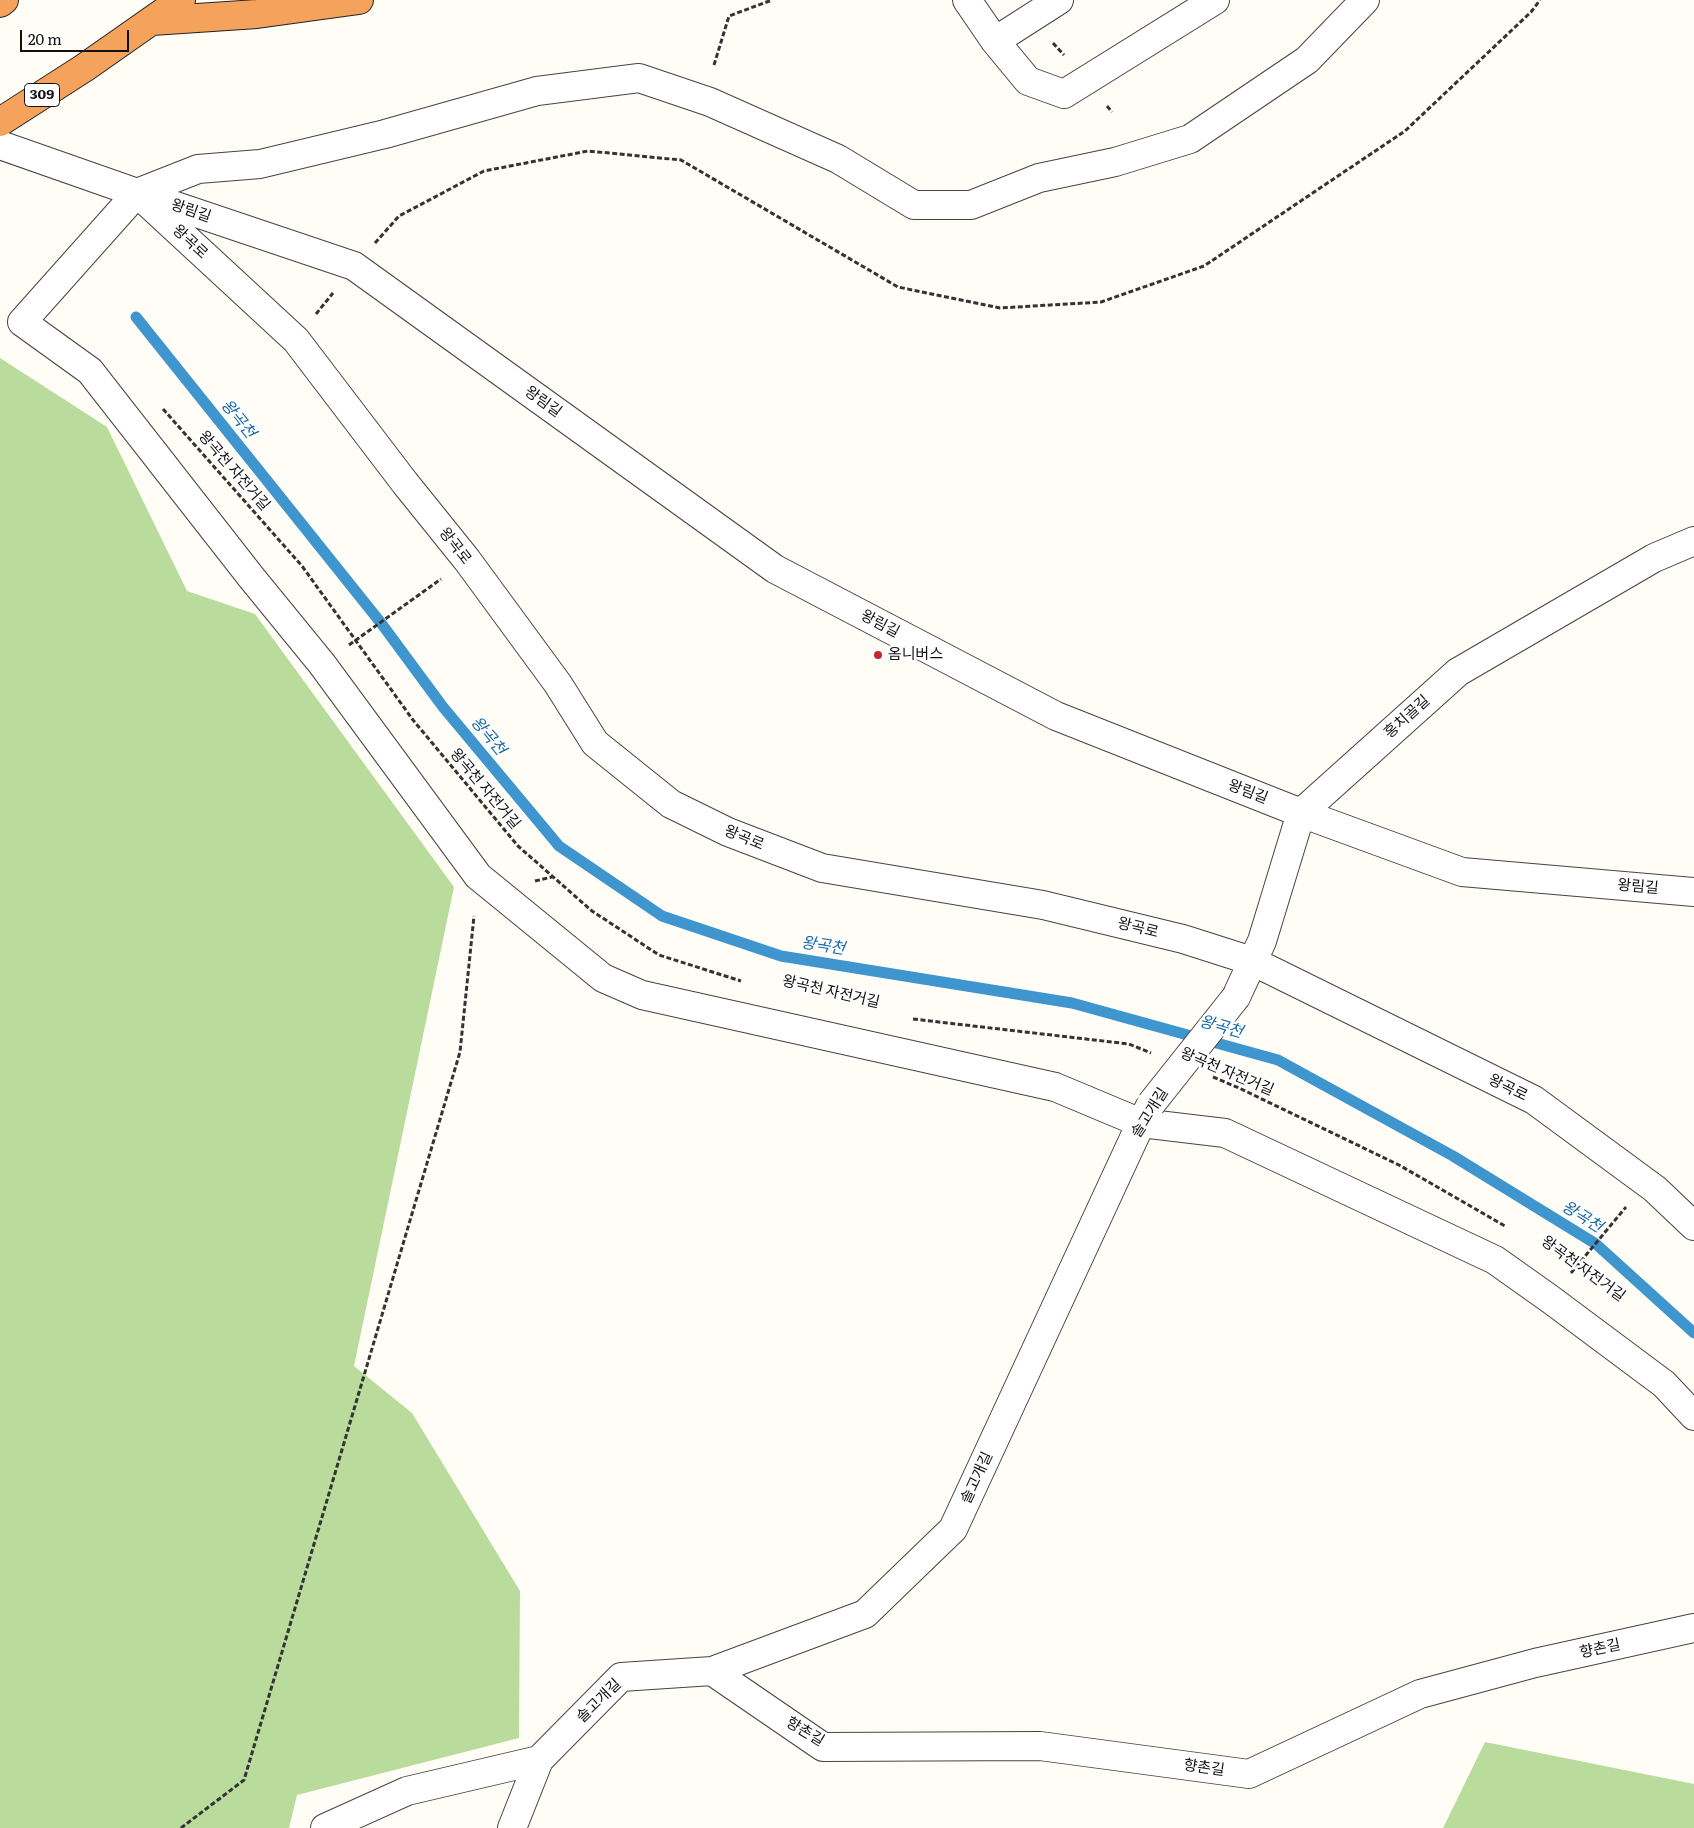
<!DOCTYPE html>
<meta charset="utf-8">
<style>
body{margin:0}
#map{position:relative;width:1694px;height:1828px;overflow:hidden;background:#fffdf5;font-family:Literata,serif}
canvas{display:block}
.scale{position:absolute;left:20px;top:30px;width:109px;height:22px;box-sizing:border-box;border:2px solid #111;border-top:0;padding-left:6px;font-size:15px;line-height:18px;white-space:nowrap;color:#111;-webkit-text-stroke:4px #fff;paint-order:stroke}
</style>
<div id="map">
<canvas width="1694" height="1828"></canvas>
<div class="scale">20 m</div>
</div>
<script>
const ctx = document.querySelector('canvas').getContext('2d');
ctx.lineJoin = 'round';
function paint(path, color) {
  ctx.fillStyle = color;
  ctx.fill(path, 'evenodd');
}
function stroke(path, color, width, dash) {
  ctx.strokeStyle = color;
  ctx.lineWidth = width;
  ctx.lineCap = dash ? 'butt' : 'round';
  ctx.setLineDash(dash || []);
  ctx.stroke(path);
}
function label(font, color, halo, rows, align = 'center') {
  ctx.font = font + ' Literata,"Noto Sans KR",serif';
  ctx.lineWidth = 5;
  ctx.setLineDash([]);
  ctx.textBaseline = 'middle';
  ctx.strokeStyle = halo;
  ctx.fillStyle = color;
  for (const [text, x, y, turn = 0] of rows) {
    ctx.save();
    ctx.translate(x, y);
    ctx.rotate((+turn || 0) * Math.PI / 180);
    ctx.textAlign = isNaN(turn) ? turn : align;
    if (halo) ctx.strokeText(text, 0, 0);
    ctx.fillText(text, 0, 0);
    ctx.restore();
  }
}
paint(new Path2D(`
 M 0,358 L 107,427 L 187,591 L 255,614 L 454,887 L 354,1366 L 412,1413 L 520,1591 L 519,1738 L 297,1795 L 289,1828 L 0,1828 Z
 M 1485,1742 L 1694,1784 L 1694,1828 L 1443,1828 Z`), '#b9dc9c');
stroke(new Path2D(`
 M 136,317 L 381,623 L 443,707 L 559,846 L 662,916 L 781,956 L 1072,1003 L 1278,1060 L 1453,1156 L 1596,1244 L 1694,1333`), '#3f96cf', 11);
const minor = new Path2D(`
 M 967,0 L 995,41 L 1059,0
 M 1365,0 L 1307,60 L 1190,139 L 1115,162 L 1039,178 L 971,205 L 914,205 L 838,159 L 710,102 L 639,78 L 537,91 L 385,134 L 260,164 L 198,169 L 137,193 L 22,322 L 90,371 L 251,577 L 322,664 L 478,876 L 603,978 L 642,995 L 1055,1087 L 1141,1123 L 1225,1133 L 1495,1260 L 1550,1299 L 1664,1384 L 1694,1416
 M 995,41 L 1028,81 L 1064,94 L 1215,0
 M 0,145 L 137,193 L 296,340 L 405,483 L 467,560 L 558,684 L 595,743 L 671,804 L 728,832 L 822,868 L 1043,905 L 1183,939 L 1252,961 L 1534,1100 L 1655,1189 L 1694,1226
 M 146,196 L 354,266 L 775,569 L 1056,716 L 1301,813 L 1462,872 L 1694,892
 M 1236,997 L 1262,941 L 1301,813 L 1458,672 L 1654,558 L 1694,541
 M 712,1671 L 823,1747 L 1040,1746 L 1249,1774 L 1420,1694 L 1535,1663 L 1694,1628
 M 325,1828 L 407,1791 L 539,1760 L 621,1677 L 712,1671 L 865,1614 L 953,1529 L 1141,1123 L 1149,1108
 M 512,1828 L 539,1760`);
const highway = new Path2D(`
 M 0,3 L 4,0
 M 152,21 L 257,14 L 359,0
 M 0,122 L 84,68 L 181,0`);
stroke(minor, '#444', 30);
stroke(highway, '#222', 30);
stroke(new Path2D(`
 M 1053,43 L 1064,55
 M 714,65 L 729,16 L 772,0
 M 1107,106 L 1112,112
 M 375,243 L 399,216 L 484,171 L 588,151 L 681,160 L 898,287 L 1000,308 L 1101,302 L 1204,266 L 1405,131 L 1531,12 L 1540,0
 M 316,314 L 333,293
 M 163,409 L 302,566 L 413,720 L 518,846 L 592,911 L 659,955 L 741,981
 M 349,645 L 441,579
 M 535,881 L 552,877
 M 913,1019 L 1129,1044 L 1151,1053
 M 1213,1077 L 1239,1088 L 1399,1165 L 1505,1226
 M 1571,1273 L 1626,1207
 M 181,1828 L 244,1780 L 460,1052 L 474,916`), '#333', 3, [5, 2.5]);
stroke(minor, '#fff', 28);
stroke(highway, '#f5a25d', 28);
const minorBridge = new Path2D(`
 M 1151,1104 L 1236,997`);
stroke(minorBridge, '#444', 30, []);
stroke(minorBridge, '#fff', 28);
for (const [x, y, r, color] of [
 [878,655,5,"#c4262e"]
]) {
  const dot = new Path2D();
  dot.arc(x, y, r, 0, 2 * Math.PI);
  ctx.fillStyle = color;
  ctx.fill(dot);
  stroke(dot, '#fff', 2);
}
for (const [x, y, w] of [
 [42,95,35]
]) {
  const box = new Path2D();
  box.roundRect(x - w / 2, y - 11.5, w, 23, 4);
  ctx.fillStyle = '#fff';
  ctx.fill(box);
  stroke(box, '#111', 1);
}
label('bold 14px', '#111', null, [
 ["309",42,95]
]);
label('15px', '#111', '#fff', [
 ["왕림길",191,211,19],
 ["왕곡로",190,242,43],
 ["왕림길",543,402,36],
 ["왕곡천 자전거길",234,471,49],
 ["왕곡로",455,546,52],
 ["왕림길",880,624,28],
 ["홍치골길",1407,717,-42],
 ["왕곡천 자전거길",485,789,50],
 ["왕림길",1248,792,21],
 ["왕곡로",744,838,22],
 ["왕림길",1638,887,5],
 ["왕곡로",1138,928,14],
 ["왕곡천 자전거길",831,992,13],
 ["왕곡천 자전거길",1227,1072,23],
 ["왕곡로",1508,1088,26],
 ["솔고개길",1150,1113,-58],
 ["왕곡천 자전거길",1583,1269,36],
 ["솔고개길",977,1478,-65],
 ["향촌길",1600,1649,-12],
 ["솔고개길",599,1701,-44],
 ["향촌길",805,1732,31],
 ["향촌길",1204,1768,8]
]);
label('15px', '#111', '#fff', [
 ["옴니버스",888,655]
], 'left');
label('italic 16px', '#1768a6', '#fff', [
 ["왕곡천",238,419,51],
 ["왕곡천",488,736,50],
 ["왕곡천",823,946,9],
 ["왕곡천",1221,1027,16],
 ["왕곡천",1582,1217,32]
]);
</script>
